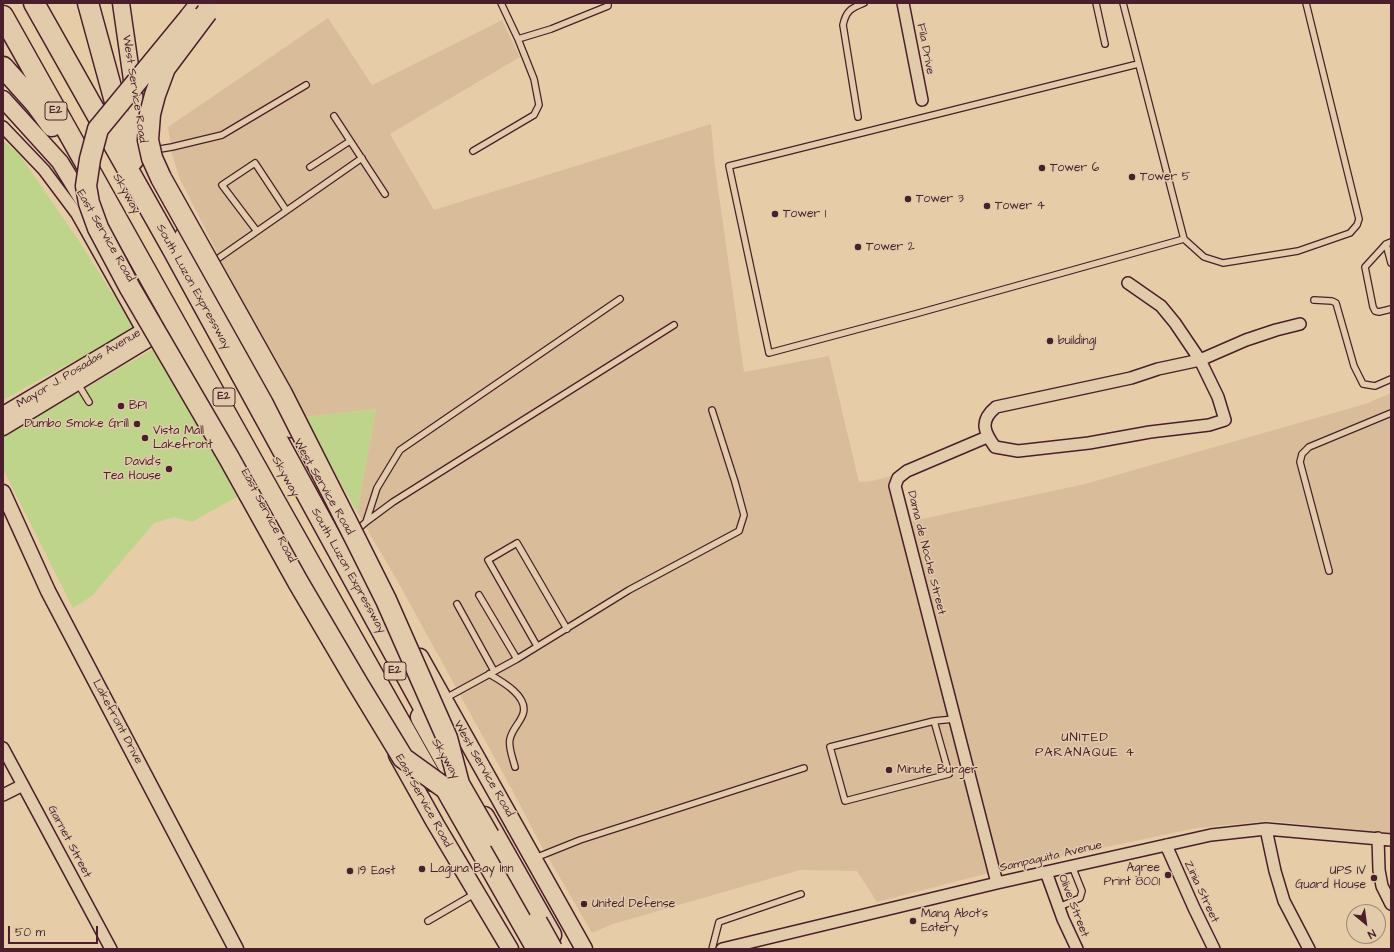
<!DOCTYPE html>
<style>
body{margin:0}
#map{position:relative;width:1394px;height:952px;overflow:hidden;background:#e6cda8;font-family:"Architects Daughter",sans-serif}
canvas{display:block}
.frame{position:absolute;inset:0;border:4px solid #4a1f2b;pointer-events:none}
.north{position:absolute;left:1346px;top:904px;width:40px;height:40px;box-sizing:border-box;background:#e1cbaa;border:1px solid #a58677;border-radius:50%;rotate:151deg;font-size:11px;font-weight:700;line-height:16px;text-align:center;color:#4a1f2b}
.north::after{content:'';display:block;margin:auto;width:14px;height:18px;background:#4a1f2b;clip-path:polygon(50% 0,100% 100%,50% 72%,0 100%)}
.scale{position:absolute;left:8px;top:926px;width:90px;height:18px;box-sizing:border-box;border:2px solid #4a1f2b;border-top:0;padding-left:5px;font-size:12px;line-height:14px;white-space:nowrap;color:#4a1f2b;-webkit-text-stroke:3px #e1cbaa;paint-order:stroke}
</style>
<div id="map">
<canvas width="1394" height="952"></canvas>
<div class="frame"></div>
<div class="north">N</div>
<div class="scale">50 m</div>
</div>
<script>
const ctx = document.querySelector('canvas').getContext('2d');
ctx.lineJoin = 'round';
function paint(path, color) {
  ctx.fillStyle = color;
  ctx.fill(path, 'evenodd');
}
function stroke(path, color, width, dash) {
  ctx.strokeStyle = color;
  ctx.lineWidth = width;
  ctx.lineCap = dash ? 'butt' : 'round';
  ctx.setLineDash(dash || []);
  ctx.stroke(path);
}
function label(font, color, halo, rows, align = 'center') {
  ctx.font = font + ' "Architects Daughter",sans-serif';
  ctx.lineWidth = 3;
  ctx.setLineDash([]);
  ctx.textBaseline = 'middle';
  ctx.strokeStyle = halo;
  ctx.fillStyle = color;
  for (const [text, x, y, turn = 0] of rows) {
    ctx.save();
    ctx.translate(x, y);
    ctx.rotate((+turn || 0) * Math.PI / 180);
    ctx.textAlign = isNaN(turn) ? turn : align;
    if (halo) ctx.strokeText(text, 0, 0);
    ctx.fillText(text, 0, 0);
    ctx.restore();
  }
}
paint(new Path2D(`
 M 328,18 L 372,85 L 502,20 L 520,57 L 390,134 L 434,210 L 711,124 L 715,167 L 744,372 L 829,356 L 859,482 L 872,481 L 899,474 L 912,521 L 1085,484 L 1365,404 L 1391,393 L 1391,833 L 1269,821 L 1197,828 L 1016,866 L 877,902 L 857,871 L 800,870 L 613,924 L 592,933 L 542,847 L 510,786 L 398,582 L 357,512 L 376,409 L 304,417 L 257,332 L 179,177 L 172,154 L 168,127 Z`), '#d9bd9b');
paint(new Path2D(`
 M 3,141 L 19,154 L 79,241 L 134,328 L 3,400 Z
 M 158,346 L 240,495 L 192,522 L 174,517 L 154,523 L 92,596 L 73,608 L 5,473 L 3,468 L 3,436 Z
 M 376,409 L 357,512 L 304,417 Z`), '#bed48a');
const service = new Path2D(`
 M 1096,3 L 1105,44
 M 1123,3 L 1184,239 L 1204,257 L 1223,263 L 1298,251 L 1350,233 L 1357,225 L 1359,219 L 1306,3
 M 518,39 L 551,29 L 608,6 L 608,3
 M 1138,64 L 729,166 L 769,353 L 915,314 L 1184,239
 M 334,116 L 385,194
 M 858,117 L 843,25 C 846,11 851,8 864,3
 M 154,150 L 172,147 L 222,135 L 306,85
 M 473,151 L 534,115 L 539,105 L 534,79 L 518,39 L 501,3
 M 310,167 L 350,141
 M 256,230 L 222,185 L 255,163 L 286,210
 M 1391,242 L 1386,244 L 1365,267 L 1373,307 L 1375,311 L 1379,312 L 1391,309
 M 1386,244 L 1391,263
 M 213,262 L 362,158
 M 1314,300 L 1332,301 L 1336,303 L 1354,366 L 1363,384 L 1375,386 L 1391,379
 M 78,384 L 89,402
 M 366,522 L 393,502 L 674,325
 M 356,531 L 366,522 L 377,488 L 400,450 L 620,299
 M 1329,571 L 1300,462 L 1302,454 L 1309,447 L 1391,413
 M 479,595 L 517,659
 M 457,604 L 494,671
 M 537,646 L 488,560 L 517,543 L 567,629
 M 489,674 C 501,681 529,696 523,714 C 520,723 512,729 510,739 C 508,747 513,759 515,767
 M 444,699 L 517,659 L 629,590 L 739,531 L 744,515 L 735,482 L 712,410
 M 934,721 L 949,774 L 845,801 L 830,747 L 934,721 L 954,719
 M 535,858 L 580,840 L 804,768
 M 1059,907 L 1080,898 L 1082,891 L 1072,866
 M 428,921 L 476,893
 M 712,949 L 719,922 L 801,894`);
const minor = new Path2D(`
 M 903,3 L 922,100
 M 3,127 L 44,170 L 77,214 L 146,337
 M 1128,283 L 1161,306 L 1175,323 L 1200,360 L 1218,397 L 1225,420 L 1209,425 L 1150,432 L 1089,443 L 1018,451 L 995,447 C 984,432 979,421 996,407 L 1131,378 L 1158,369 L 1200,360 L 1246,340 L 1276,330 L 1300,324
 M 987,437 L 907,471 L 898,478 L 895,486 L 997,883
 M 3,748 L 111,949
 M 3,795 L 23,785
 M 1266,829 L 1275,871 L 1284,901 L 1309,949
 M 1378,838 L 1379,870 L 1382,886 L 1391,904
 M 1166,845 L 1194,908 L 1214,949
 M 1046,872 L 1063,919 L 1077,949
 M 722,949 L 997,883 L 1211,835 L 1266,829 L 1391,840`);
const tertiary = new Path2D(`
 M 3,414 L 156,323
 M 3,428 L 161,332
 M 3,492 L 48,591 L 236,949`);
const secondary = new Path2D(`
 M 121,3 L 139,129 L 144,149
 M 3,99 L 60,162 L 87,206
 M 183,236 L 249,357 L 290,429
 M 420,657 L 584,949
 M 397,755 L 435,823 L 510,949`);
const motorway = new Path2D(`
 M 34,3 L 171,246 L 434,726
 M 88,3 L 114,98 L 133,160
 M 3,16 L 281,512 L 433,781
 M 190,17 L 201,3
 M 3,67 L 36,104 L 52,126
 M 421,717 L 453,774
 M 484,817 L 551,935`);
stroke(service, '#4a1f2b', 8);
stroke(minor, '#4a1f2b', 14);
stroke(tertiary, '#4a1f2b', 17);
stroke(secondary, '#4a1f2b', 19);
stroke(motorway, '#4a1f2b', 23);
stroke(service, '#e1cbaa', 5.5);
stroke(minor, '#e1cbaa', 11);
stroke(tertiary, '#e1cbaa', 14);
stroke(secondary, '#e1cbaa', 16);
stroke(motorway, '#e1cbaa', 20);
const motorwayBridge = new Path2D(`
 M 207,12 L 165,68 L 155,95 L 150,114 L 148,140 L 152,158 L 161,178 L 282,394 L 356,540 L 386,600 L 447,738 L 459,784 L 489,836
 M 190,17 L 98,129 L 90,159 L 86,186 L 89,203 L 98,228 L 130,288 L 229,458 L 298,582 L 358,684 L 403,758 L 446,789 L 537,949
 M 537,922 L 552,949`);
stroke(motorwayBridge, '#4a1f2b', 23, []);
stroke(motorwayBridge, '#e1cbaa', 20);
for (const [x, y, r, color] of [
 [1042,168,4,"#4a1f2b"],
 [1132,177,4,"#4a1f2b"],
 [908,199,4,"#4a1f2b"],
 [987,206,4,"#4a1f2b"],
 [775,214,4,"#4a1f2b"],
 [858,247,4,"#4a1f2b"],
 [1050,341,4,"#4a1f2b"],
 [121,406,4,"#4a1f2b"],
 [137,424,4,"#4a1f2b"],
 [145,438,4,"#4a1f2b"],
 [169,469,4,"#4a1f2b"],
 [889,770,4,"#4a1f2b"],
 [422,869,4,"#4a1f2b"],
 [350,871,4,"#4a1f2b"],
 [1168,875,4,"#4a1f2b"],
 [1374,878,4,"#4a1f2b"],
 [584,904,4,"#4a1f2b"],
 [913,921,4,"#4a1f2b"]
]) {
  const dot = new Path2D();
  dot.arc(x, y, r, 0, 2 * Math.PI);
  ctx.fillStyle = color;
  ctx.fill(dot);
  stroke(dot, '#e1cbaa', 1.5);
}
for (const [x, y, w] of [
 [56,111,22],
 [224,397,22],
 [395,671,22]
]) {
  const box = new Path2D();
  box.roundRect(x - w / 2, y - 9, w, 18, 3);
  ctx.fillStyle = '#e1cbaa';
  ctx.fill(box);
  stroke(box, '#4a1f2b', 1);
}
label('bold 11px', '#4a1f2b', null, [
 ["E2",56,111],
 ["E2",224,397],
 ["E2",395,671]
]);
label('12px', '#4a1f2b', '#e1cbaa', [
 ["Fila Drive",925,49,79],
 ["West Service Road",134,89,81],
 ["Skyway",126,194,61],
 ["East Service Road",105,236,60],
 ["South Luzon Expressway",193,287,61],
 ["Mayor J. Posadas Avenue",79,369,-31],
 ["Skyway",285,477,61],
 ["West Service Road",323,487,60],
 ["East Service Road",268,516,62],
 ["Dama de Noche Street",926,553,76],
 ["South Luzon Expressway",348,571,61],
 ["Lakefront Drive",117,722,62],
 ["Skyway",445,759,60],
 ["West Service Road",483,769,60],
 ["East Service Road",423,801,61],
 ["Garnet Street",69,842,62],
 ["Sampaguita Avenue",1051,857,-13],
 ["Zinia Street",1201,892,65],
 ["Olive Street",1073,906,69]
]);
label('12px', '#4a1f2b', '#e1cbaa', [
 ["Tower 6",1050,168],
 ["Tower 5",1140,177],
 ["Tower 3",916,199],
 ["Tower 4",995,206],
 ["Tower 1",783,214],
 ["Tower 2",866,247],
 ["building1",1058,341],
 ["BPI",129,406],
 ["Dumbo Smoke Grill",129,424,"right"],
 ["Vista Mall",153,431],
 ["Lakefront",153,445],
 ["David's",161,462,"right"],
 ["Tea House",161,476,"right"],
 ["Minute Burger",897,770],
 ["Agree",1160,868,"right"],
 ["Print 8001",1160,882,"right"],
 ["Laguna Bay Inn",430,869],
 ["19 East",358,871],
 ["UPS IV",1366,871,"right"],
 ["Guard House",1366,885,"right"],
 ["United Defense",592,904],
 ["Mang Abot's",921,914],
 ["Eatery",921,928]
], 'left');
ctx.letterSpacing = '1px';
label('13px', '#4a1f2b', '#e1cbaa', [
 ["UNITED",1085,738],
 ["PARANAQUE 4",1085,753]
]);
ctx.letterSpacing = '0px';
</script>
